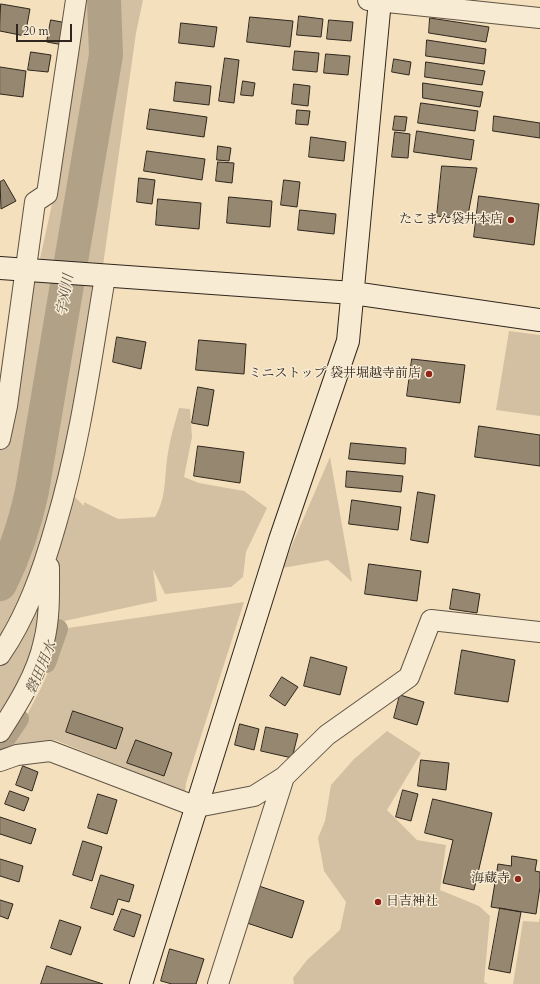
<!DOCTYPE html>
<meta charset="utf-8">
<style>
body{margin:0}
#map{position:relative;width:540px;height:984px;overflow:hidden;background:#f4e0bd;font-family:Cardo,serif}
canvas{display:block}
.scale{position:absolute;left:16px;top:24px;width:56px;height:18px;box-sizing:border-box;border:2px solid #2f261d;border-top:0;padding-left:5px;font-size:12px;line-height:14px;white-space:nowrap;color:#2f261d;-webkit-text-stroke:3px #f8ebd4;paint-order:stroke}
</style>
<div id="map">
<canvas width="540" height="984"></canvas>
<div class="scale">20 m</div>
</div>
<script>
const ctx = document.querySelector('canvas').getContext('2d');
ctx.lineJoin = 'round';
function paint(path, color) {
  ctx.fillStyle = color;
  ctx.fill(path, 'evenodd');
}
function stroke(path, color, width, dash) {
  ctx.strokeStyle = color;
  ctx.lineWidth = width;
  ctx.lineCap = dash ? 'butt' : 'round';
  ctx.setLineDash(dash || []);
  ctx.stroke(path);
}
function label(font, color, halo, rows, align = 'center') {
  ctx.font = font + ' Cardo,"Noto Serif JP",serif';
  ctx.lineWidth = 3;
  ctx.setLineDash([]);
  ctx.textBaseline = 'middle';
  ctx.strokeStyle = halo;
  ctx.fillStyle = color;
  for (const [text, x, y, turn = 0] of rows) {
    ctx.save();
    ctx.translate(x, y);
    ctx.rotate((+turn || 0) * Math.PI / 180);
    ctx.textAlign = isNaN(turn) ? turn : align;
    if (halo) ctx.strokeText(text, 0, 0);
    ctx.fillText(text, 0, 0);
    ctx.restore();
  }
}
paint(new Path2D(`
 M 77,0 L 143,0 L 136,33 L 81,420 L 46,559 L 0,650 L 0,441 L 54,195 Z
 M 509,331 L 540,335 L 540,416 L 496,410 Z
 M 179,408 L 190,409 L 192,437 L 184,477 L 199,483 L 244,491 L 267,508 L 246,552 L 243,577 L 231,587 L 165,594 L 153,569 L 157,601 L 55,623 L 51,541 L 75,497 L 84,506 L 84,502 L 118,519 L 155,517 C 167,497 164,476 168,453 C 170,438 175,423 179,408 Z
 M 330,457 L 352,582 L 328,560 L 282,568 Z
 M 43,568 L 46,630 L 0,730 L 0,655 Z
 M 244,602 L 186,783 L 185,792 L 55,740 L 9,749 L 41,688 L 68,628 Z
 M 387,731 L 421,753 L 387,810 L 417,840 L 446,845 L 440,890 L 479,906 L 490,916 L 484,982 L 488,984 L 294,984 L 293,978 L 307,960 L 340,930 L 346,902 L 324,871 L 318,838 L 325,821 L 331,785 L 354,759 Z
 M 540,916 L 540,984 L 513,984 L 523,921 L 539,922 Z`), '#d3c0a2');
stroke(new Path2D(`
 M 46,663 L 58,629
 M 0,747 L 19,719`), '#b1a187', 20);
stroke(new Path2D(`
 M 0,584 C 15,554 25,524 32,491 L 106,55 L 104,0`), '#b1a187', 34);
const building = new Path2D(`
 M 1,4 L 30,9 L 25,36 L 0,31 Z
 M 299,16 L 323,19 L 321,37 L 297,35 Z
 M 250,17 L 293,21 L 290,47 L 247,42 Z
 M 430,18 L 489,27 L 486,42 L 429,33 Z
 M 51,20 L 67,23 L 63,45 L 47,42 Z
 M 329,20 L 353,22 L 351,41 L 327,39 Z
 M 181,23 L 217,27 L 214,47 L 179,43 Z
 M 427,40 L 486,49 L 484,64 L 426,56 Z
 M 295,51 L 319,53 L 317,72 L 293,70 Z
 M 31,52 L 51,55 L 48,72 L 28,70 Z
 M 326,54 L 350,56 L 348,75 L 324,73 Z
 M 225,58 L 239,60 L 234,103 L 219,101 Z
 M 394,59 L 411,62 L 409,75 L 392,72 Z
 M 426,62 L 485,71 L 482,85 L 425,77 Z
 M 0,67 L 26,71 L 23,97 L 0,94 Z
 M 243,81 L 255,83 L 253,96 L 241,95 Z
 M 176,82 L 211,86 L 209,105 L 174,101 Z
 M 423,83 L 483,92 L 480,107 L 423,98 Z
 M 294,84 L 310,86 L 308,106 L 292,104 Z
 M 421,103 L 478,111 L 475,131 L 418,123 Z
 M 150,109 L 207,117 L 204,137 L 147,129 Z
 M 297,110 L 310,111 L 308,125 L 296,124 Z
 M 395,116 L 407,117 L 405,131 L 393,130 Z
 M 494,116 L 540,123 L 540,138 L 493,131 Z
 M 417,131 L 474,140 L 471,160 L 414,152 Z
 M 395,132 L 410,134 L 408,158 L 392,157 Z
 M 311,137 L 346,142 L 344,161 L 309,157 Z
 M 218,146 L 231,148 L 229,161 L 217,160 Z
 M 147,151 L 205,159 L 202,180 L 144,171 Z
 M 218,162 L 234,163 L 232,183 L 216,181 Z
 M 442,166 L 477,168 L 467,220 L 437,216 Z
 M 139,178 L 155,180 L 152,204 L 137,202 Z
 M 4,180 L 16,201 L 1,209 L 0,182 Z
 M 284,180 L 300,182 L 297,207 L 281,205 Z
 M 479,196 L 539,204 L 534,245 L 474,237 Z
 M 229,197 L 272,201 L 270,227 L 227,223 Z
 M 158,199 L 201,203 L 199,229 L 156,225 Z
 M 300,210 L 336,214 L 334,234 L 298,230 Z
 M 117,337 L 146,342 L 141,369 L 113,362 Z
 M 199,340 L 246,344 L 244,374 L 196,370 Z
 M 412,359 L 465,365 L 460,403 L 407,396 Z
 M 198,387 L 214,390 L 208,426 L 192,423 Z
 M 479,426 L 540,435 L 540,466 L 475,457 Z
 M 351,443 L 406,448 L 405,464 L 349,459 Z
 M 198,446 L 244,452 L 240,483 L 194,476 Z
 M 347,471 L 403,476 L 401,492 L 346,487 Z
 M 418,492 L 435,495 L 428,543 L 411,540 Z
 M 352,500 L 401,507 L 398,530 L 349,524 Z
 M 369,564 L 421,571 L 417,601 L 365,594 Z
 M 453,589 L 480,594 L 477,613 L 450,609 Z
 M 462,650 L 515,660 L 508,702 L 455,694 Z
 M 311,657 L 347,667 L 340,695 L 304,686 Z
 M 282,677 L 298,687 L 285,706 L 270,696 Z
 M 400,695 L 424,702 L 417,725 L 394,718 Z
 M 73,711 L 123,728 L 116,749 L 66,732 Z
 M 240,724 L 259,729 L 254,750 L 235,745 Z
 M 266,727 L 298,734 L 292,758 L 261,751 Z
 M 136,740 L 172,753 L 164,776 L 127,763 Z
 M 421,760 L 449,763 L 446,790 L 418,786 Z
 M 23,766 L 38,772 L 32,791 L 16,785 Z
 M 403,790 L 418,794 L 411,821 L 396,817 Z
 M 10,791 L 29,798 L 24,811 L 5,804 Z
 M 98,794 L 117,800 L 107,834 L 88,828 Z
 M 433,799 L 492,813 L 474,890 L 443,883 L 453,840 L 425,833 Z
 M 0,817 L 36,829 L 31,844 L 0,834 Z
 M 83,841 L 102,847 L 92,881 L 73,875 Z
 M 512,856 L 537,860 L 535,871 L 540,872 L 540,887 L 536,914 L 491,907 L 498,864 L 511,866 Z
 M 0,859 L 23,866 L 19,882 L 0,876 Z
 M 101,875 L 134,885 L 129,902 L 118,899 L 113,915 L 91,908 Z
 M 259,886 L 304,901 L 292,938 L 247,923 Z
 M 0,900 L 13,904 L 8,919 L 0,916 Z
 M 500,908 L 521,912 L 510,973 L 489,969 Z
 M 122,909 L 141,915 L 134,937 L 114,930 Z
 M 60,920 L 81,927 L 71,955 L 51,948 Z
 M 170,949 L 204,959 L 196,984 L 172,984 L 161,981 Z
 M 47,966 L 103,984 L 41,984 Z`);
paint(building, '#958770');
stroke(building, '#2f261d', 1);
const street = new Path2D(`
 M 368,0 L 540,18
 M 0,439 L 7,406 L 35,202 L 47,194 L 76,0
 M 0,655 C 27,616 43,570 56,524 C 80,443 91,360 105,277
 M 0,732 C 18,704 37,674 44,641 C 50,617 49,592 49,567
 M 0,761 L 17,755 L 50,751 L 197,807 L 254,796 L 284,777 L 327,735 L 409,677 L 431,620 L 540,632
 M 218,984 L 284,777`);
const secondary = new Path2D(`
 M 0,268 L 353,293 L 540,320
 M 141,984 L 280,540 L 348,341 L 380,0`);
stroke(street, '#605445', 22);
stroke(secondary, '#2f261d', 24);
stroke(street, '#f8ebd4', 20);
stroke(secondary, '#f8ebd4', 22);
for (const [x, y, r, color] of [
 [511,220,4,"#8f2418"],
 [429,374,4,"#8f2418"],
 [518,879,4,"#8f2418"],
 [378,902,4,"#8f2418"]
]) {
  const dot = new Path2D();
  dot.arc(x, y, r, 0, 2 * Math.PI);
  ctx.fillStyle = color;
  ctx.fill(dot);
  stroke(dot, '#f8ebd4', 1.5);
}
label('13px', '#2f261d', '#f8ebd4', [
 ["たこまん袋井本店",503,220],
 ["ミニストップ 袋井堀越寺前店",421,374],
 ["海蔵寺",510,879],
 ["日吉神社",386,902,"left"]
], 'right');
label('italic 14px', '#5c5142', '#f8ebd4', [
 ["宇刈川",66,295,-80],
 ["磐田用水",42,668,-67]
]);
</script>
